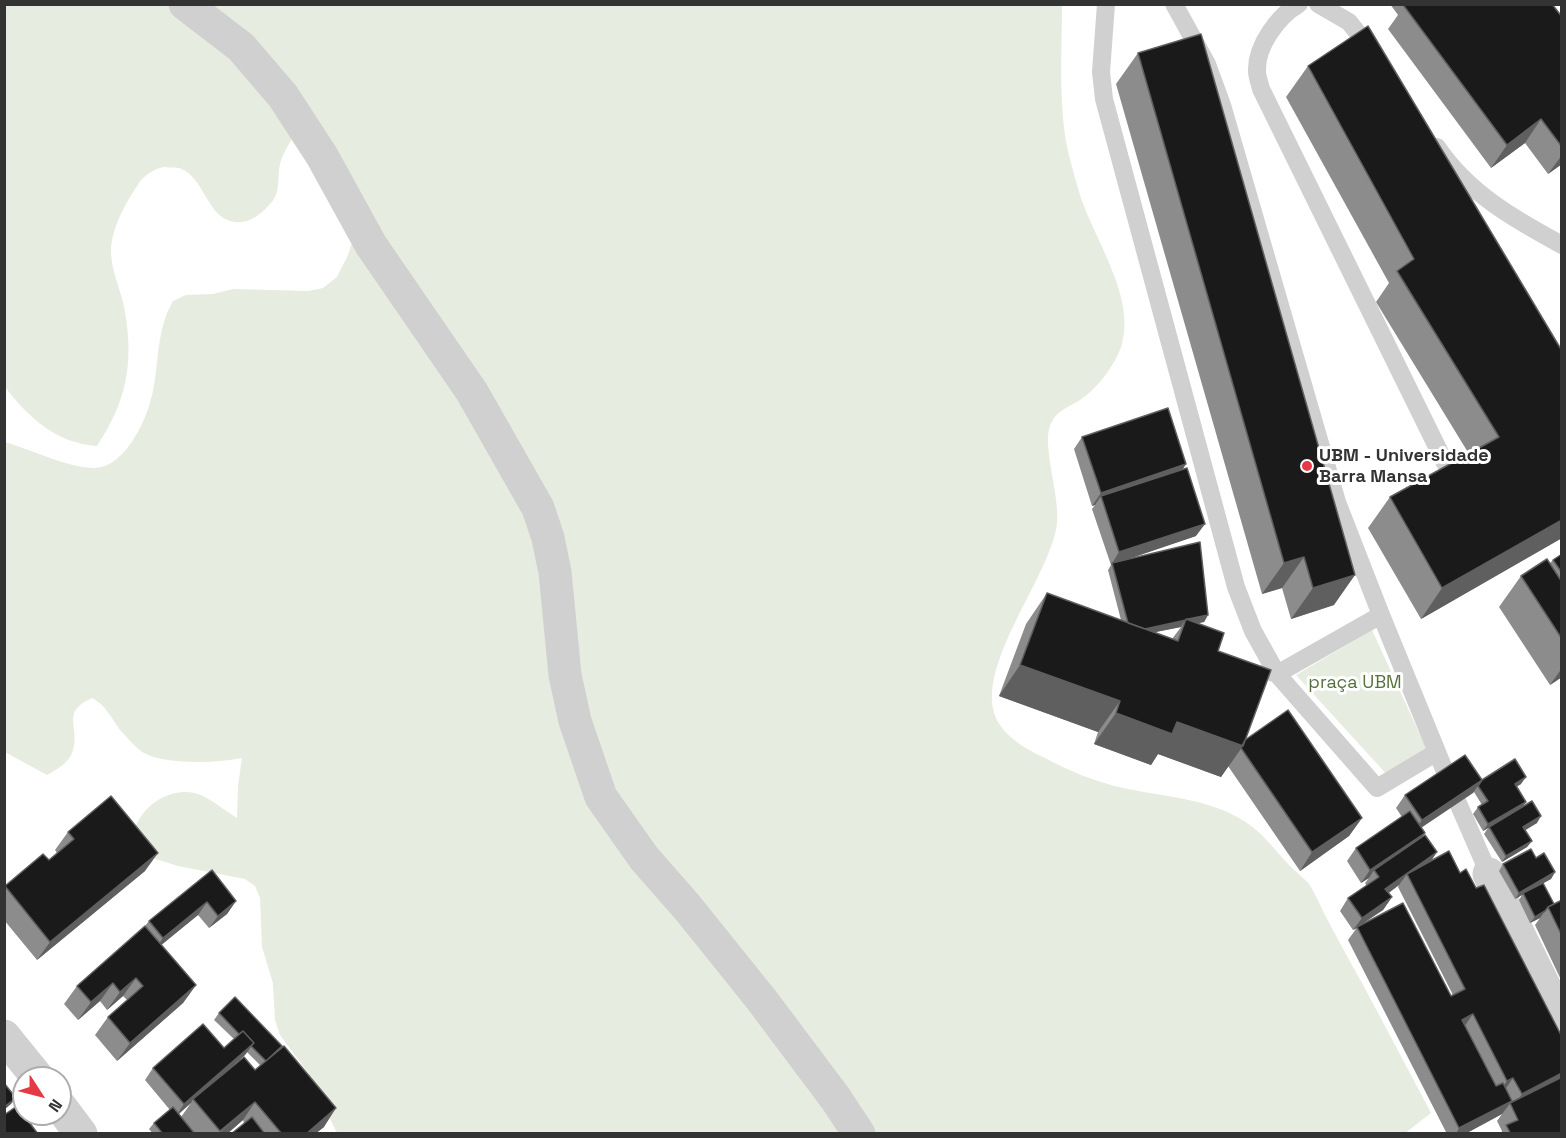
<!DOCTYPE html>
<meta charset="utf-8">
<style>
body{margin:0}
#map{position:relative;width:1566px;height:1138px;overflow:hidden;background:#fff;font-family:"Space Grotesk",sans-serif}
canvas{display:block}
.frame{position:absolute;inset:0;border:6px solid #333;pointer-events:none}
.north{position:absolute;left:12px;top:1066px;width:60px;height:60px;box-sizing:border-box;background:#fff;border:2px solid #adadad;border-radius:50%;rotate:126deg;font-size:16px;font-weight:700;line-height:24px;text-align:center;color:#333}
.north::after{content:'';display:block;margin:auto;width:21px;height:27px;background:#e63946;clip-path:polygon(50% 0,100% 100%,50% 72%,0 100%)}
</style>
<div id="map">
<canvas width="1566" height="1138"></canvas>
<div class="frame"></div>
<div class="north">N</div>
</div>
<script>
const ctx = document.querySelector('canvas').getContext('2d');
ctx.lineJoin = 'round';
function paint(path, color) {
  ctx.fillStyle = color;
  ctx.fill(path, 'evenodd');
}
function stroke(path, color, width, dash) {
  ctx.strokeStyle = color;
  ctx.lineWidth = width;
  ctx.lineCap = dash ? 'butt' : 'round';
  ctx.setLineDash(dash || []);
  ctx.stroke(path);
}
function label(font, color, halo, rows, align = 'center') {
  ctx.font = font + ' "Space Grotesk",sans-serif';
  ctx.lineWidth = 6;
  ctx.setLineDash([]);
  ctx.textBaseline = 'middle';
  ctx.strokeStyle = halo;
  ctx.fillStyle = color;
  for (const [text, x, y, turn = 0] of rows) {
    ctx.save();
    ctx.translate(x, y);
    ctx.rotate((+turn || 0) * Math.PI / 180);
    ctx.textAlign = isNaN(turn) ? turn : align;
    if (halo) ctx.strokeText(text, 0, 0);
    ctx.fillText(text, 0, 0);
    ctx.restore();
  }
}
paint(new Path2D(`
 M 5,5 L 1062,5 C 1062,53 1058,104 1068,151 C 1072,167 1076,183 1081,198 C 1096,242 1135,297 1122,344 C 1116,364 1098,388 1080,400 C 1068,408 1055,411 1050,426 C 1042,445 1060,497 1057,523 C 1051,578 966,675 1000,725 C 1011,741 1028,750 1045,758 C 1069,771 1096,782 1123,788 C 1164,797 1208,798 1244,821 C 1262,832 1274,849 1289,865 C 1295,871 1303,877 1309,884 C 1315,893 1320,905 1325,915 C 1337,938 1349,960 1362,983 C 1385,1026 1408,1069 1431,1113 L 1404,1134 L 337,1133 L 308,1073 L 280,1035 L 275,1020 L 273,983 L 262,947 L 260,898 L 255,886 L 245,879 L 178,866 L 146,856 L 134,831 C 142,804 174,784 201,795 C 214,801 225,811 237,818 L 238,786 L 242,758 C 218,763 166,765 144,753 C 135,748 127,737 120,730 C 112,719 105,704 92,698 C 60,712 80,726 73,750 C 70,762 58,769 47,775 L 5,752 L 4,442 C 34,450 62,466 93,468 C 122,469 143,427 150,403 C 158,377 156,348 164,322 C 166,314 170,307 173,301 L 186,295 L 213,294 L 233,289 L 309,291 L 323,288 L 337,277 L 348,255 L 354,237 L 350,221 L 292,139 C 287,147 282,156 280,164 C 277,178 281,192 271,203 C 263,212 253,221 241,222 C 207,225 206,176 179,168 C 175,167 169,168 165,167 C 157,167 143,176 139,183 C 126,202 110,230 111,254 C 112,273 122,293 125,312 C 134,364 126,402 97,446 C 56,443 29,418 5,387 Z
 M 1372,630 L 1427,750 L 1389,777 L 1296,675 Z`), '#e6ecdf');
stroke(new Path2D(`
 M 1106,4 L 1101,72 L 1104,99 L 1236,587 L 1253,631 L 1277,674 L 1377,788 L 1437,752
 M 1174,4 L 1207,64 L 1222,105 L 1337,502 L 1381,615
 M 1299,4 C 1278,16 1256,46 1257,71 C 1257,77 1260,84 1261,89 L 1445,463
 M 1318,4 L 1349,22 L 1373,52
 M 1437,147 C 1468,193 1514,219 1562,245
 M 1268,671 L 1277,674 L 1381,615 L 1446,774
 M 1458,803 L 1489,874`), '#d0d0d0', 18);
stroke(new Path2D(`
 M 185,4 L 241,47 L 283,96 L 322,156 L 371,245 L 472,392 L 538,508 L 548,538 L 555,572 L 565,675 L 575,721 L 601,797 L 644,858 L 687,907 L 761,999 L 836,1099 L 859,1134
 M 1489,874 L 1562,1022`), '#d0d0d0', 33);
stroke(new Path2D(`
 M 4,1036 L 38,1078
 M 60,1106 L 81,1134`), '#d0d0d0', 33);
paint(new Path2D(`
 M 1390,4 L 1552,4 L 1562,17 L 1562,164 L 1548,174 L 1525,143 L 1491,168 L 1388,29 L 1398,15 Z
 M 1368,26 L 1562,538 L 1421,619 L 1368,528 L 1390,497 L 1469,454 L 1376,302 L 1389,283 L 1286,97 L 1308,66 Z
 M 1138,53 L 1334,605 L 1291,619 L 1282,588 L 1262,594 L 1116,84 Z
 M 1082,437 L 1183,469 L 1196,536 L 1124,560 L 1208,615 L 1204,622 L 1198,623 L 1218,651 L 1245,739 L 1362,818 L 1349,836 L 1300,871 L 1228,766 L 1221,777 L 1158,754 L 1151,765 L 1094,744 L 1098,732 L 999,696 L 1026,624 L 1047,593 L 1121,620 L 1108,570 L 1111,565 L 1092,509 L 1095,505 L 1092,506 L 1074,449 ZM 1181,627 L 1172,639 L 1155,632 Z
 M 1562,554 L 1562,677 L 1550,685 L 1499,607 L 1521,576 L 1550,563 L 1553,560 Z
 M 1482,780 L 1521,784 L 1517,786 L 1523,806 L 1537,823 L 1525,830 L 1532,841 L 1527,847 L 1502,862 L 1484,834 L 1488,828 L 1483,831 L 1473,814 L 1478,807 L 1482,805 L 1474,792 L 1421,828 L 1422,837 L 1437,852 L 1431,861 L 1562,1134 L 1501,1134 L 1502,1131 L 1497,1121 L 1502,1114 L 1465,1134 L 1447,1134 L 1348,940 L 1356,929 L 1353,930 L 1340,911 L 1348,898 L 1367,886 L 1365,883 L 1369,878 L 1361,883 L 1347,861 L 1356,848 L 1402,817 L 1396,808 L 1405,795 ZM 1399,885 L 1398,887 L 1453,995 L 1451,996 L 1362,924 L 1383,910 L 1392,897 L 1389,893 Z
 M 68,832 L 145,871 L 37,960 L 4,920 L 5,886 L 49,860 L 57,853 L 55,850 Z
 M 1536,858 L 1555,872 L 1551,879 L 1543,883 L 1554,904 L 1562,900 L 1562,982 L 1535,925 L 1540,918 L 1530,923 L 1519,900 L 1522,895 L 1515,899 L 1499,871 L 1503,864 Z
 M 212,870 L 236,901 L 227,914 L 209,928 L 198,915 L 161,945 L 196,985 L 183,1003 L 117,1061 L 95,1035 L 108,1017 L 127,1000 L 123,996 L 107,1010 L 100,1001 L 78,1020 L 64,1004 L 77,986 L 145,926 L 149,921 Z
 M 219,1013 L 280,1049 L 324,1127 L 315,1134 L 231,1134 L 244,1123 L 243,1120 L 227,1134 L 153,1134 L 149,1129 L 154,1123 L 170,1110 L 145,1080 L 153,1068 L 224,1048 L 234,1039 L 214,1020 ZM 247,1052 L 260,1065 L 255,1070 L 216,1080 L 245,1055 ZM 191,1103 L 181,1117 L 179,1114 Z`), '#8c8c8c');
paint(new Path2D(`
 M 1541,119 L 1525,143 L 1491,168 L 1507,145 Z
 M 1562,155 L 1562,164 L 1548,174 Z
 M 1186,464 L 1178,477 L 1101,496 L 1095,505 L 1092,506 L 1101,493 Z
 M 1562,520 L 1562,538 L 1421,619 L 1442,588 Z
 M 1205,524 L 1196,536 L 1111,565 L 1119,552 Z
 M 1304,557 L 1282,588 L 1262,594 L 1284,563 Z
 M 1355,575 L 1334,605 L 1291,619 L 1313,588 Z
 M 1208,615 L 1204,622 L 1184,626 L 1186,620 Z
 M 1185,620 L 1181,627 L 1126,638 L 1131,632 Z
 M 1020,665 L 1120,701 L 1098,732 L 999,696 Z
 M 1562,668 L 1562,677 L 1550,685 Z
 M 1116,713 L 1177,722 L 1243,746 L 1221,777 L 1158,754 L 1151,765 L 1094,744 Z
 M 1526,777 L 1521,784 L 1511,790 L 1515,784 Z
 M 1482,780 L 1473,793 L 1413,833 L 1422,820 Z
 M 1526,802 L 1521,809 L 1483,831 L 1488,824 Z
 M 1541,816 L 1537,823 L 1519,834 L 1523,827 Z
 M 1362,818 L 1349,836 L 1300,871 L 1312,852 Z
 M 1425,833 L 1416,846 L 1374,870 L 1369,878 L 1361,883 L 1370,870 Z
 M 1532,841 L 1527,847 L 1502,862 L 1506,856 Z
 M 1437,852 L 1428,865 L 1407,874 L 1399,885 L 1377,901 L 1385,889 Z
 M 158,853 L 145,871 L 37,960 L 50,942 Z
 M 1555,872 L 1551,879 L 1515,899 L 1519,893 Z
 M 1392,897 L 1383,910 L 1353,930 L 1362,918 Z
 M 236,901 L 227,914 L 209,928 L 218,916 Z
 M 207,902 L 198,915 L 154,951 L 163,938 Z
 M 1545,911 L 1540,918 L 1530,923 L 1535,917 Z
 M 136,978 L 123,996 L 107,1010 L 120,992 Z
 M 113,983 L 100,1001 L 78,1020 L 91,1002 Z
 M 196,985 L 183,1003 L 117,1061 L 130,1043 Z
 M 1473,1014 L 1464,1027 L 1462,1020 Z
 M 254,1043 L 245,1055 L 194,1100 L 193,1099 L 191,1103 L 176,1116 L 184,1104 Z
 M 1562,1073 L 1562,1081 L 1513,1107 L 1522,1094 Z
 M 1513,1078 L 1504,1091 L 1498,1094 L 1507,1081 Z
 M 16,1098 L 11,1104 L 4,1110 L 4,1107 Z
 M 1512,1101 L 1502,1114 L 1465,1134 L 1456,1134 L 1459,1128 Z
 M 255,1102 L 243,1120 L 227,1134 L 218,1134 Z
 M 336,1108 L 324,1127 L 315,1134 L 306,1134 Z`), '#5f5f5f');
const building = new Path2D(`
 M 1406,4 L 1552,4 L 1562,17 L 1562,147 L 1541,119 L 1507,145 L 1404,6 Z
 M 1368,26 L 1562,351 L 1562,520 L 1442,588 L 1390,497 L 1499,437 L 1397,271 L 1414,259 L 1308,66 Z
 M 1201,34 L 1355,575 L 1313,588 L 1304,557 L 1284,563 L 1138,53 Z
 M 1168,408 L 1186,464 L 1101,493 L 1082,437 Z
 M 1187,468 L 1205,524 L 1119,552 L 1101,496 Z
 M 1200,542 L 1208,615 L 1188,619 L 1186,619 L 1186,620 L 1145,629 L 1128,623 L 1112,563 Z
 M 1562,554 L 1562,573 L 1553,560 Z
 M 1547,559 L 1562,582 L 1562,639 L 1521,576 Z
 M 1047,593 L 1178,641 L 1186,619 L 1224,633 L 1218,651 L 1271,670 L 1243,746 L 1177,722 L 1172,734 L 1116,713 L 1120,701 L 1020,665 Z
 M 1288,710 L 1362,818 L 1312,852 L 1241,748 L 1245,740 Z
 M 1465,755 L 1482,780 L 1422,820 L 1405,795 Z
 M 1515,759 L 1526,777 L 1515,784 L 1526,802 L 1488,824 L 1478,807 L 1488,801 L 1478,786 L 1482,780 Z
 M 111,796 L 158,853 L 50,942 L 5,886 L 43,854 L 49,860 L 74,839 L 68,832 Z
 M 1532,801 L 1541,816 L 1523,827 L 1532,841 L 1506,856 L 1489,827 Z
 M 1410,811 L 1425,833 L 1370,870 L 1356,848 Z
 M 1425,835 L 1437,852 L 1385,889 L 1392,897 L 1362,918 L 1348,898 L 1379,877 L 1374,870 Z
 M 1531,849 L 1536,858 L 1544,853 L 1555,872 L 1519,893 L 1503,864 Z
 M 1449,851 L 1460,873 L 1466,869 L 1476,888 L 1484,885 L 1562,1037 L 1562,1073 L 1522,1094 L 1513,1078 L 1507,1081 L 1473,1014 L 1462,1020 L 1496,1086 L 1503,1083 L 1512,1101 L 1459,1128 L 1357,927 L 1403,903 L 1451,996 L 1465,989 L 1407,874 Z
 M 212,870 L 236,901 L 218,916 L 207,902 L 163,938 L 149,921 Z
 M 1543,883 L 1554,904 L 1548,907 L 1545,911 L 1535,917 L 1523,893 Z
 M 1562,900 L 1562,936 L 1548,907 Z
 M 145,926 L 196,985 L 130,1043 L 108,1017 L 143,986 L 136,978 L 120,992 L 113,983 L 91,1002 L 77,986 Z
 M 235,997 L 282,1046 L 266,1061 L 251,1046 L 254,1043 L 243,1031 L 239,1034 L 219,1013 Z
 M 203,1024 L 224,1048 L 243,1031 L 254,1043 L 184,1104 L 153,1068 Z
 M 284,1046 L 336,1108 L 306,1134 L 282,1134 L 255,1102 L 220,1131 L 193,1099 L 244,1057 L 255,1070 Z
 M 1562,1077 L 1562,1134 L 1511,1134 L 1506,1125 L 1518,1120 L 1510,1103 Z
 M 4,1083 L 16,1098 L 4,1107 Z
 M 17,1106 L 38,1134 L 4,1134 L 4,1115 Z
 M 173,1107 L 195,1134 L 163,1134 L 154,1123 Z
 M 252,1117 L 265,1134 L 231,1134 Z`);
paint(building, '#1a1a1a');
stroke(building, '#5f5f5f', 1.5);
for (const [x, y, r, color] of [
 [1307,466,6,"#e63946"]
]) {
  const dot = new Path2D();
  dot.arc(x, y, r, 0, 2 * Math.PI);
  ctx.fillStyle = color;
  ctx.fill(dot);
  stroke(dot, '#fff', 2);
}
label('bold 18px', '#333', '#fff', [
 ["UBM - Universidade",1319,456],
 ["Barra Mansa",1319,477]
], 'left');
label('18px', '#56703f', '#fff', [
 ["praça UBM",1355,683]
]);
</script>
